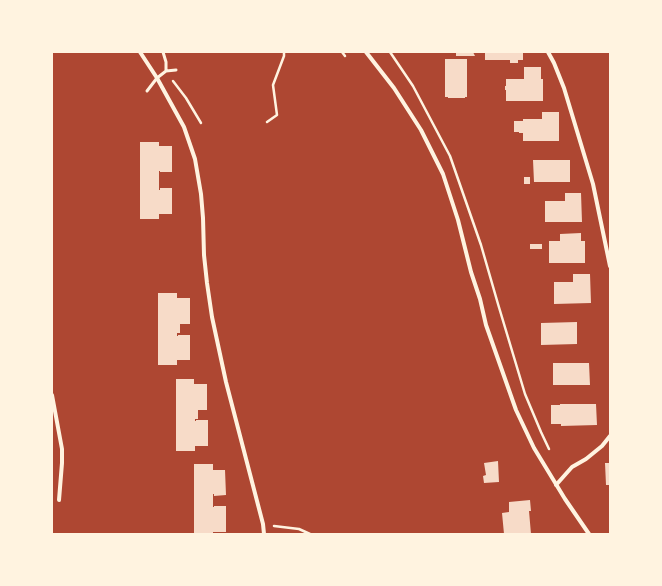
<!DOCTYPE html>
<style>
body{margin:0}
#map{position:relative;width:662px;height:586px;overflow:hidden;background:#c8553d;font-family:Inter,sans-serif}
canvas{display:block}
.frame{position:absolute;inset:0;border:53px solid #fff3e0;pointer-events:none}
</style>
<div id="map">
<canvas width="662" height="586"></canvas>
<div class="frame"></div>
</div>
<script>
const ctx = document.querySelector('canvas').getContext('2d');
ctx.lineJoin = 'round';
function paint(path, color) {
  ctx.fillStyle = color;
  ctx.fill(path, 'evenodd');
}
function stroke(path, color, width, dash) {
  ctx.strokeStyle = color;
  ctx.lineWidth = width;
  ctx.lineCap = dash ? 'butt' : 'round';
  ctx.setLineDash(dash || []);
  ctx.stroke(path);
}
paint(new Path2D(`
 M 52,52 L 610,52 L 610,534 L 52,534 Z`), '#ae4732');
paint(new Path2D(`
 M 456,52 L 473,52 L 475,56 L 456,56 Z
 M 485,52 L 523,52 L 523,60 L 518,60 L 518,63 L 510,63 L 510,60 L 485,60 Z
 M 445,59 L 467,59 L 467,97 L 465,97 L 465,98 L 448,98 L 448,97 L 445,97 Z
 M 524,67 L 541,67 L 541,79 L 543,79 L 543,101 L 506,101 L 506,90 L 505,90 L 505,86 L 506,86 L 506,79 L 524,79 Z
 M 542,112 L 559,112 L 559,141 L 523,141 L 523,133 L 519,133 L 519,132 L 514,132 L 514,121 L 523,121 L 523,119 L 542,119 Z
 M 140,142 L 159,142 L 159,146 L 172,146 L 172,172 L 160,172 L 160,171 L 159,171 L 159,190 L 160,190 L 160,188 L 172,188 L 172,214 L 159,214 L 159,219 L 140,219 Z
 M 533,160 L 570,160 L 570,182 L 534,182 Z
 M 524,177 L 530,177 L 530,184 L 524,184 Z
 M 565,193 L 581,193 L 582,222 L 545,222 L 545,201 L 565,201 Z
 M 581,233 L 581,241 L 585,241 L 585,263 L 549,263 L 549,241 L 560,241 L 560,234 Z
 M 530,244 L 542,244 L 542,249 L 530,249 Z
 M 573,274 L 590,274 L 591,303 L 554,304 L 554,282 L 573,282 Z
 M 158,293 L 177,293 L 177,298 L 190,298 L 190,324 L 180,324 L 180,333 L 177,333 L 177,336 L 178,336 L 178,335 L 190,335 L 190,360 L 177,360 L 177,365 L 158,365 Z
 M 577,322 L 577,344 L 541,345 L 541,323 Z
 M 553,363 L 589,363 L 590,385 L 553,385 Z
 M 176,379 L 194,379 L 194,384 L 207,384 L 207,410 L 198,410 L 198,419 L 195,419 L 195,421 L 196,421 L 196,420 L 208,420 L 208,446 L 195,446 L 195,451 L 176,451 Z
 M 560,404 L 596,404 L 597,425 L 561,426 L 561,424 L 551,424 L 551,405 L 560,405 Z
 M 498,461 L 499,482 L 484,483 L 483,476 L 486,475 L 484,463 Z
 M 605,463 L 610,463 L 610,485 L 606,485 Z
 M 194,464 L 213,464 L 213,470 L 225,470 L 226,495 L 214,496 L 214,494 L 213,494 L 213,507 L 214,507 L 214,506 L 226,506 L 226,532 L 213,532 L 213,534 L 194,534 Z
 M 530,500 L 531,511 L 529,511 L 531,534 L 504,534 L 502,513 L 509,512 L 509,502 Z`), '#f7dbc8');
stroke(new Path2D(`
 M 342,52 L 345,56
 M 390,52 L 413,86 L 450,156 L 481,245 L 498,304 L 525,394 L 541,432 L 549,449
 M 173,81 L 186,98 L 201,123
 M 267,122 L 277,115 L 273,85 L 284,56 L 284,52
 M 274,526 L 299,529 L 310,534`), '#fff3e0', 2.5);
stroke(new Path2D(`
 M 166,71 L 176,70
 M 147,91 L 157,78 L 166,71 L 166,62 L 163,52`), '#fff3e0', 3);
stroke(new Path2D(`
 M 140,52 L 157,78 L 184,127 L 195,159 L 201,194 L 203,218 L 204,255 L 207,283 L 212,317 L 226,382 L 263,524 L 264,534
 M 366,52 L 394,88 L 421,130 L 443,174 L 458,220 L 471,272 L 480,299 L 486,325 L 516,410 L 534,448 L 565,499 L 589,534
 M 548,52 L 554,63 L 564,88 L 593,184 L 610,266
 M 52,395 L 62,449 L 62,463 L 59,500
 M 556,485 L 572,467 L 586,459 L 602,446 L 610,436`), '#fff3e0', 4);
</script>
